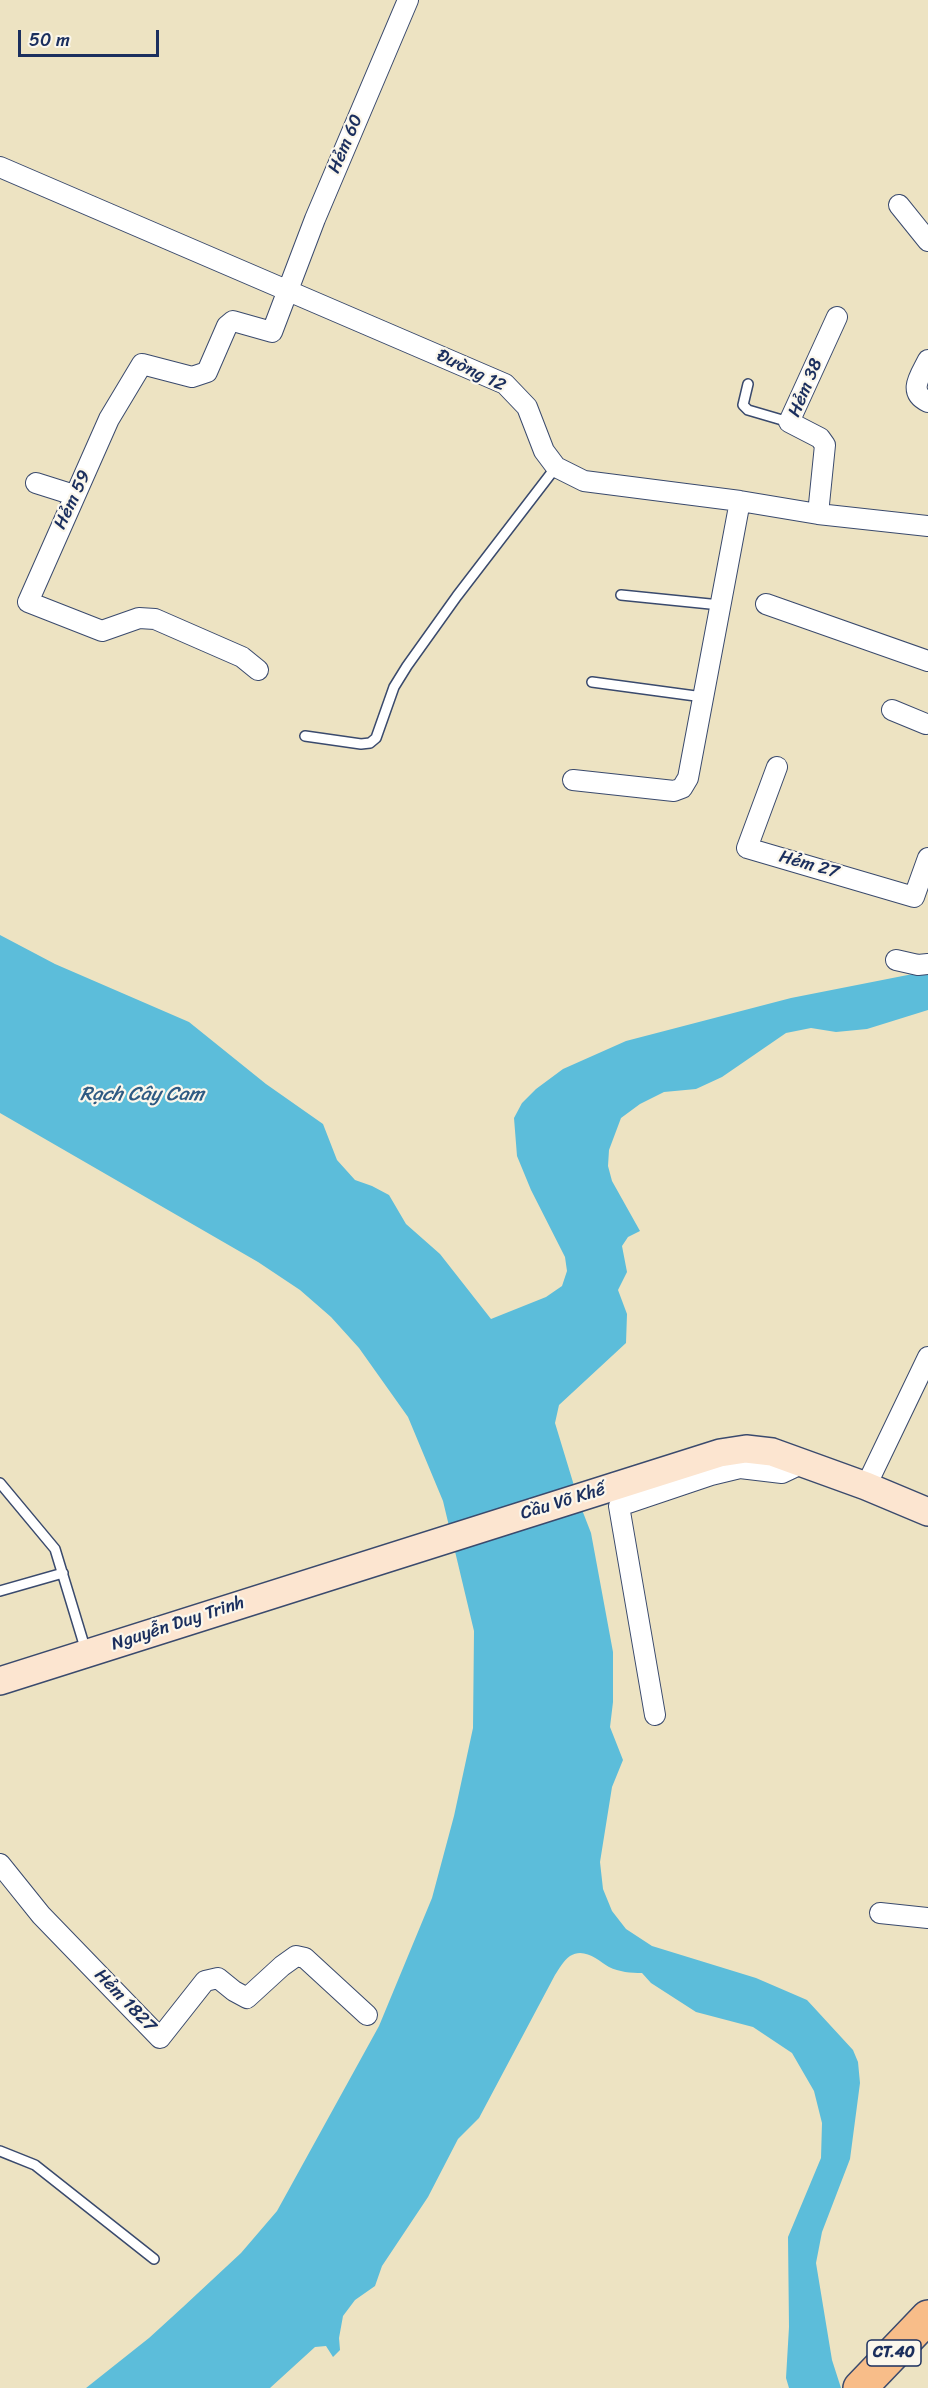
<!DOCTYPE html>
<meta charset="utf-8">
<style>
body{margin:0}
#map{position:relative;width:928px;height:2388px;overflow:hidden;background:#ede3c2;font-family:Sriracha,sans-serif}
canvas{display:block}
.scale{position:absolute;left:18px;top:30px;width:141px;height:27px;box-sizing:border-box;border:3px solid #1b2f5e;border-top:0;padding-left:8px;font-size:18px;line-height:21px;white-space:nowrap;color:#1b2f5e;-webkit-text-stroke:4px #fbf7ec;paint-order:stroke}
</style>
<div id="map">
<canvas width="928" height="2388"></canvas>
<div class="scale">50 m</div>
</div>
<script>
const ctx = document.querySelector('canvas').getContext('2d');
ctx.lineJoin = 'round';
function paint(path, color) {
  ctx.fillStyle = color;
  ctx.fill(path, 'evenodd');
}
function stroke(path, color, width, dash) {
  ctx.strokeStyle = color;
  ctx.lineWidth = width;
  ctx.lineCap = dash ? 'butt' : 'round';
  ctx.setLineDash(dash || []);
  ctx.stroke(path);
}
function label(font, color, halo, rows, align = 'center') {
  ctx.font = font + ' Sriracha,sans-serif';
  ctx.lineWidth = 4.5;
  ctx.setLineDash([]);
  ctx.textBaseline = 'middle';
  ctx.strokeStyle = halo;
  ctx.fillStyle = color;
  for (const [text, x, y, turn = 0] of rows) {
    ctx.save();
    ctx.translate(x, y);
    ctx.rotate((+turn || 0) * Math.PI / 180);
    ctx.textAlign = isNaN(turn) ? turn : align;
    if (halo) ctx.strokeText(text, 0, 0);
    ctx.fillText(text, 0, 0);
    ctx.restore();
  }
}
paint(new Path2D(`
 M 0,935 L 55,964 L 189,1022 L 266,1084 L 323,1124 L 337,1160 L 355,1180 L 372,1186 L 389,1195 L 406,1224 L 440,1254 L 491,1319 L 546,1297 L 562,1286 L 567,1271 L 565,1257 L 531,1190 L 517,1156 L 514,1118 L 522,1103 L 536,1089 L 563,1069 L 626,1041 L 791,998 L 928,971 L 928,1010 L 867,1029 L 836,1032 L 811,1028 L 786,1033 L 722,1077 L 696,1089 L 664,1092 L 640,1104 L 621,1118 L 609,1150 L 608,1166 L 612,1181 L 640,1231 L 628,1237 L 622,1246 L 627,1272 L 618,1290 L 627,1314 L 626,1343 L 559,1405 L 555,1423 L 579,1502 L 591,1533 L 613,1652 L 613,1702 L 610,1727 L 623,1760 L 612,1787 L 600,1862 L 603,1889 L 612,1911 L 626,1929 L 652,1946 L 756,1978 L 807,2000 L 853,2050 L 858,2062 L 860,2083 L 850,2159 L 822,2232 L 816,2263 L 832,2360 L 841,2388 L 789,2388 L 786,2378 L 789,2327 L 788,2237 L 821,2158 L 822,2123 L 814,2091 L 792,2053 L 753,2027 L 696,2012 L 651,1983 L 642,1973 C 631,1973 619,1972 609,1967 C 598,1960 584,1947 570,1956 C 563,1961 559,1969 555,1975 L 479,2118 L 458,2139 L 428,2197 L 382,2266 L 375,2286 L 355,2300 L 343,2316 L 339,2338 L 340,2350 L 333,2357 L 326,2346 L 315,2347 L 270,2388 L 86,2388 L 149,2338 L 183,2307 L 241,2253 L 277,2211 L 379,2026 L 432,1898 L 454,1816 L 473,1728 L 474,1631 L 443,1501 L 408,1417 L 359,1348 L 331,1317 L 300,1290 L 258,1262 L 0,1113 Z`), '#5cbdda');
const lane = new Path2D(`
 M 748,384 L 743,405 L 748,410 L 789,422
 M 621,595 L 720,605
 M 592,682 L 703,697
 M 305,736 L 361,744 L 370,743 L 376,738 L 394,687 L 407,666 L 457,596 L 556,467
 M 0,1483 L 55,1549 L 86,1651
 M 0,1591 L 63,1573
 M 0,2151 L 35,2165 L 154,2259`);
const street = new Path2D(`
 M 0,167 L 505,384 L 527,407 L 544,451 L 556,467 L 584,481 L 740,501 L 818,514 L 928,526
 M 899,205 L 928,241
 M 928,360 C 920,376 907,392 928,402
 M 36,483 L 74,495
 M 818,514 L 825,445 L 820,438 L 789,422 L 837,317
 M 766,604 L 928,661
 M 258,670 L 242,657 L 155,619 L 139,618 L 102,631 L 28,602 L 109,419 L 142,364 L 192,377 L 207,372 L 227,326 L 233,321 L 272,332 L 315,219 L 408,0
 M 892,710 L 926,724
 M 777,767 L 747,848 L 914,897 L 928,858
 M 573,780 L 674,791 L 682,788 L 688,778 L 740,501
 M 896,960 L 918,965 L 928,964
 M 866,1486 L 928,1357
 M 655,1715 L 619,1506 L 711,1475 L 740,1468 L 782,1473 L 803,1463
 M 0,1864 L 41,1915 L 160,2038 L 205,1981 L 218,1978 L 234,1991 L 247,1998 L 282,1966 L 296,1956 L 305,1958 L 367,2015
 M 880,1913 L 928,1918`);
const secondary = new Path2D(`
 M 0,1681 L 720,1453 L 746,1449 L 772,1452 L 866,1486 L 928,1512`);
const highway = new Path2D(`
 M 860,2388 L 928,2317`);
stroke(lane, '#3a4a6d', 12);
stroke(street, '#3a4a6d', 22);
stroke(secondary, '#3a4a6d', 30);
stroke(highway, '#3a4a6d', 36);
stroke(lane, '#fff', 9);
stroke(street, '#fff', 20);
stroke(secondary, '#fce5d0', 27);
stroke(highway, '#f8bd89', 33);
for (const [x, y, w] of [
 [894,2353,54]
]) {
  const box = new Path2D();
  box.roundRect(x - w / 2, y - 13, w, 26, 4.5);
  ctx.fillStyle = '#fbf7ec';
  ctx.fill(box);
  stroke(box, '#1b2f5e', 1.5);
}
label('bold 16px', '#1b2f5e', null, [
 ["CT.40",894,2353]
]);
label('18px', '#1b2f5e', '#fbf7ec', [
 ["Hẻm 60",346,144,-67],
 ["Đường 12",471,371,26],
 ["Hẻm 38",806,388,-67],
 ["Hẻm 59",73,500,-65],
 ["Hẻm 27",809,865,16],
 ["Cầu Võ Khế",563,1502,-17],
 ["Nguyễn Duy Trinh",178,1624,-18],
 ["Hẻm 1827",125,2001,46]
]);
label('italic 20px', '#2e5a83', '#fbf7ec', [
 ["Rạch Cây Cam",142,1095]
]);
</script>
